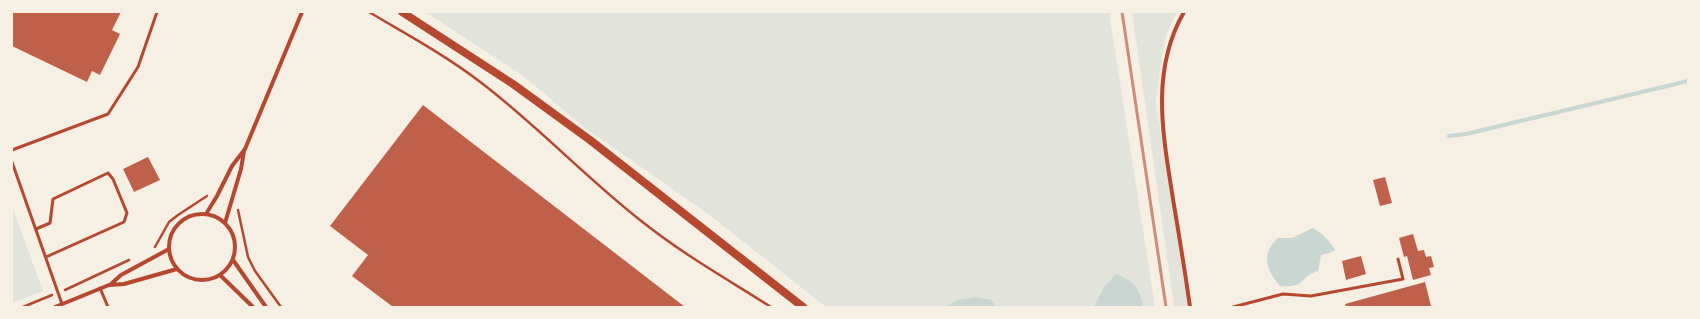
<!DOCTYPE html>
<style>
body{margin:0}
#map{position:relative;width:1700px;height:319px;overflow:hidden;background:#f6efe4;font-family:"Fira Sans",sans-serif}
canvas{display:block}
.frame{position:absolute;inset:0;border:13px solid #f6efe4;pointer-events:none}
</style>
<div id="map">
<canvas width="1700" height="319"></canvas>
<div class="frame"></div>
</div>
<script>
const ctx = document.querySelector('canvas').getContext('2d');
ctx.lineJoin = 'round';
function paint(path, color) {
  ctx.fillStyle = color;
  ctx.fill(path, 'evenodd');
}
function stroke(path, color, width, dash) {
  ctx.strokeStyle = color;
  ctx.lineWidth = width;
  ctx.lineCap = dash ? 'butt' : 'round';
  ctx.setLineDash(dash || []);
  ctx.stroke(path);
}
paint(new Path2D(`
 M 425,12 L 1109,12 L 1155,307 L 826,307 L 707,213 L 585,128 L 522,75 Z
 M 1132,12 L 1177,12 L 1167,33 L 1162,57 L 1156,101 L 1188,307 L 1174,307 Z
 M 12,206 L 43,291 L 12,303 Z`), '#e2e4dc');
paint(new Path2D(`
 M 1313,228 C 1323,234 1329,240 1335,250 L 1329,253 L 1321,255 L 1318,271 C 1297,277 1309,288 1280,286 C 1266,270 1261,253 1278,238 L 1292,238 Z
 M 1116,274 C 1132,280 1141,289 1143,307 L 1094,307 L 1104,287 Z
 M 976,297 L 992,300 L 996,307 L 945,307 L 957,300 Z`), '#c9d6d2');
stroke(new Path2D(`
 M 1449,136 L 1466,134 L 1688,81`), '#c9d6d2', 4);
paint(new Path2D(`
 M 12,12 L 121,12 L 112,30 L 120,34 L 100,75 L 92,71 L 87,82 L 12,46 Z
 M 423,105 L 685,307 L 393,307 L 352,276 L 368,255 L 330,226 Z
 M 148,157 L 160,180 L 134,192 L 123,169 Z
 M 1385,177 L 1392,203 L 1380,206 L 1373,180 Z
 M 1413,234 L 1418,251 L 1424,250 L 1426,257 L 1431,256 L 1434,267 L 1429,268 L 1431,275 L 1413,280 L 1407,256 L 1404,257 L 1399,238 Z
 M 1361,256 L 1366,274 L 1346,280 L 1342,261 Z
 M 1425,282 L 1431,306 L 1426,307 L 1346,307 L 1345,304 Z`), '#bf614a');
stroke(new Path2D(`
 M 369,12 C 406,34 445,55 479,81 C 536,124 584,176 640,220 C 681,253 727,279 771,307
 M 238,210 L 248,257 L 255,271 L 281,307
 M 155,247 L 169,222 L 178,215 L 207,196
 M 65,290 L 129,260
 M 23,307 L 52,295`), '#b5482f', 2.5);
stroke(new Path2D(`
 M 12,150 L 108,114 L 138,67 L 157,12
 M 12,162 L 62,304
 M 36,229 L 50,223 L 53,199 L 108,173 L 113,179 L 127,213 L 124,222 L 46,257
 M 100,288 L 108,307
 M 1233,307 L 1283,294 L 1311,296 L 1403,279 L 1398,259`), '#b5482f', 3);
stroke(new Path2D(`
 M 1184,12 C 1150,71 1163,135 1173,199 C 1179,235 1185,271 1190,307
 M169 247a33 33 0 1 1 66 0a33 33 0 1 1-66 0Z
 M 206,214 L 217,196 L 232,166 L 245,149 L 302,12
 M 225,223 L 241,169 L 244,151
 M 233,260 L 266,307
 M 220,275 L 253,307
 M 110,285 L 121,275 L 169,249
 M 55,307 L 109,285 L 124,284 L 177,269`), '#b5482f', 4);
stroke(new Path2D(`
 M 402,12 L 513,84 L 590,140 L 803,307`), '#b5482f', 8);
stroke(new Path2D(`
 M 1122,12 L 1166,307`), '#cf8b77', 3);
</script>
